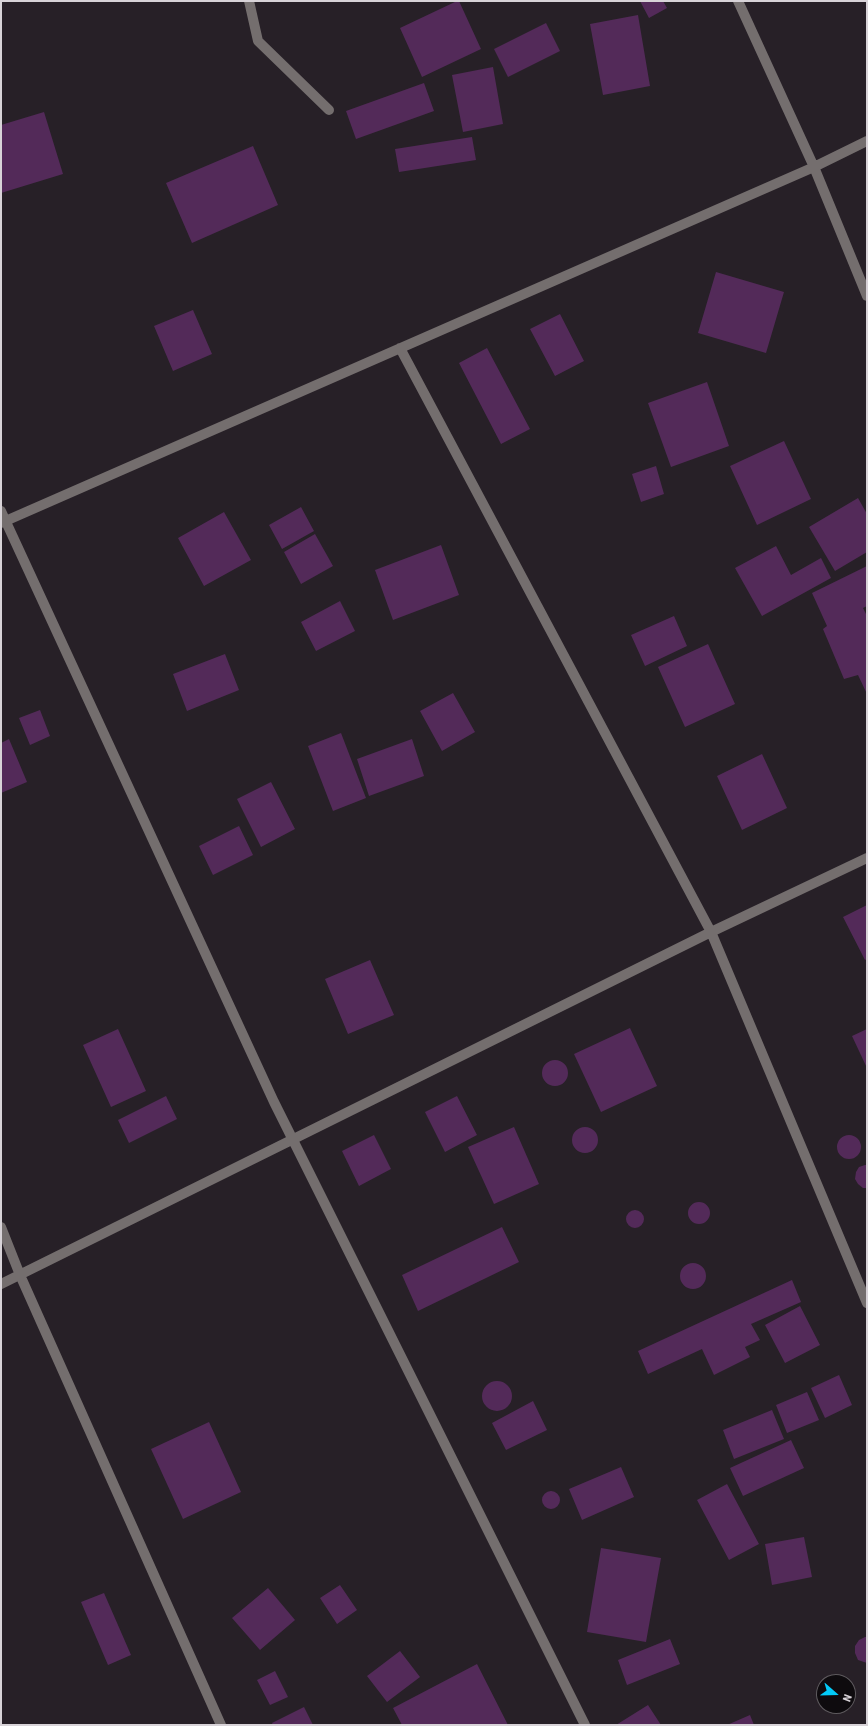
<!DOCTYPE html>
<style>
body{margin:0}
#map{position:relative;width:868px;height:1726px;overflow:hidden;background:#272027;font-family:"Roboto Condensed",sans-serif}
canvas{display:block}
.frame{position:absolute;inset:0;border:2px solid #d8d3d8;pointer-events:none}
.north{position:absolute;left:816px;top:1674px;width:40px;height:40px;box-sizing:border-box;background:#0e0b0e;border:1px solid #5f5b5f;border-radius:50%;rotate:110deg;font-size:11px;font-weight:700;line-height:16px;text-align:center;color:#d8d3d8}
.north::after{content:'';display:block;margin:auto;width:14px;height:18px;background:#03cbf9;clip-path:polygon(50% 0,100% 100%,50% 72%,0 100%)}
</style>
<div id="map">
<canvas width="868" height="1726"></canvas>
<div class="frame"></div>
<div class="north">N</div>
</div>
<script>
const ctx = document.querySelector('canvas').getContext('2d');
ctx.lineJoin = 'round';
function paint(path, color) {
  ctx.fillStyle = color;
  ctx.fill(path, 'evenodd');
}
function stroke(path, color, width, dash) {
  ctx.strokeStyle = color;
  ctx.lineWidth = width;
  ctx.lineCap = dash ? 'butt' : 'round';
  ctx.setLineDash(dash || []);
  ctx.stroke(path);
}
paint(new Path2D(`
 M 457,1 L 459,1 L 481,49 L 422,77 L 400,28 Z
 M 640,1 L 663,1 L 667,8 L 649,18 Z
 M 638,15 L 650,86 L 603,95 L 590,24 Z
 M 546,23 L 560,51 L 508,77 L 494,49 Z
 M 493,67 L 503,124 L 463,132 L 452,75 Z
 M 424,83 L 434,111 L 356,139 L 346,111 Z
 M 44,112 L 63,174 L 1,193 L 1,125 Z
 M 472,137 L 476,160 L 399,172 L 395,149 Z
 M 253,146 L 278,205 L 192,243 L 166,183 Z
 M 716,272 L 784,292 L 766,353 L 698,333 Z
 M 193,310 L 212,354 L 173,371 L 154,326 Z
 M 560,314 L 584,361 L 555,376 L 530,329 Z
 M 487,348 L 530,429 L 501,444 L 459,363 Z
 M 707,382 L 729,446 L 671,467 L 648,403 Z
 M 784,441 L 811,499 L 757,525 L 730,466 Z
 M 656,466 L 664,494 L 641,502 L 632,474 Z
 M 858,498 L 867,514 L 867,552 L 835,571 L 809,527 Z
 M 301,507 L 314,531 L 282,549 L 269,525 Z
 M 224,512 L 251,560 L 204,586 L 178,538 Z
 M 315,534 L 333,566 L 301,584 L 284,552 Z
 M 441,545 L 459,595 L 393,620 L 375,570 Z
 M 776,546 L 791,575 L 821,558 L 831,578 L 762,616 L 735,568 Z
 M 867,566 L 867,606 L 863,608 L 867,616 L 867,694 L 858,675 L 844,679 L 823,629 L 827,626 L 812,593 Z
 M 340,601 L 355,631 L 316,651 L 301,622 Z
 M 674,616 L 687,646 L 645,666 L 631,635 Z
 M 708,644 L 735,704 L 685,727 L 658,667 Z
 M 225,654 L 239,690 L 187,711 L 173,674 Z
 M 453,693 L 475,732 L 442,751 L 420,711 Z
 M 40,710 L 50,736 L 30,745 L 19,718 Z
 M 341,733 L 366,798 L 333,811 L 308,746 Z
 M 9,739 L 27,782 L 1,793 L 1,743 Z
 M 412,739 L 424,776 L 369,796 L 357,759 Z
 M 762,754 L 787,808 L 742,830 L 717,776 Z
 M 271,782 L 295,829 L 261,847 L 237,799 Z
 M 239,826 L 253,855 L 213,875 L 199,846 Z
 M 867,905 L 867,959 L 865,960 L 843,917 Z
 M 370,960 L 394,1015 L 348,1034 L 325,979 Z
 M 630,1028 L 657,1086 L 601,1112 L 574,1054 Z
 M 118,1029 L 146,1091 L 111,1107 L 83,1045 Z
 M 867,1029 L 867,1068 L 852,1036 Z
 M542 1073a13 13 0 1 1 26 0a13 13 0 1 1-26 0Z
 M 166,1096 L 177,1119 L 129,1143 L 118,1120 Z
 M 457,1096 L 477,1135 L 445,1152 L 425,1112 Z
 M 514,1127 L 539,1184 L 494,1204 L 468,1147 Z
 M572 1140a13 13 0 1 1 26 0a13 13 0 1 1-26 0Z
 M 374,1135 L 391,1169 L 359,1186 L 342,1151 Z
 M837 1147a12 12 0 1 1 24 0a12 12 0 1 1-24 0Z
 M 865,1165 L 867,1165 L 867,1188 L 863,1188 L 858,1184 L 855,1179 L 856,1172 L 859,1167 Z
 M688 1213a11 11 0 1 1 22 0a11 11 0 1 1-22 0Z
 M626 1219a9 9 0 1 1 18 0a9 9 0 1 1-18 0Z
 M 502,1227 L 519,1262 L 418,1311 L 402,1275 Z
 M680 1276a13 13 0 1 1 26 0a13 13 0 1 1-26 0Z
 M 792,1280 L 801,1302 L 751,1324 L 760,1340 L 745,1347 L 750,1357 L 714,1375 L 702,1349 L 648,1374 L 638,1351 Z
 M 800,1306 L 820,1345 L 785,1363 L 765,1325 Z
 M 839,1375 L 852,1405 L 825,1418 L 811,1388 Z
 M482 1396a15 15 0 1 1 30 0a15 15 0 1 1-30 0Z
 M 807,1392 L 819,1420 L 787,1433 L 776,1405 Z
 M 533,1401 L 547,1430 L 506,1450 L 492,1423 Z
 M 772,1410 L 784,1439 L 734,1459 L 723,1430 Z
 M 209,1422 L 241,1492 L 183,1519 L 151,1449 Z
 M 791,1440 L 804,1468 L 743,1496 L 730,1468 Z
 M 621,1467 L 634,1497 L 582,1520 L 569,1489 Z
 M 727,1484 L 759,1544 L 729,1560 L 697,1500 Z
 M542 1500a9 9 0 1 1 18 0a9 9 0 1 1-18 0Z
 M 804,1537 L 812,1577 L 772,1585 L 765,1544 Z
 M 601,1548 L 661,1558 L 646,1642 L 587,1632 Z
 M 340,1585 L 357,1610 L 337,1624 L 320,1598 Z
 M 268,1588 L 295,1620 L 260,1650 L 232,1618 Z
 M 104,1593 L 131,1655 L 108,1665 L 81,1602 Z
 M 865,1637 L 867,1637 L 867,1663 L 858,1660 L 855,1653 L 855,1646 L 859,1640 Z
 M 670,1639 L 680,1664 L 627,1685 L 618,1660 Z
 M 400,1651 L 420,1677 L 387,1702 L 367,1676 Z
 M 477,1664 L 508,1725 L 402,1725 L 393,1708 Z
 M 275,1671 L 288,1697 L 270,1705 L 257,1680 Z
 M 648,1705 L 661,1725 L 616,1725 Z
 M 304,1707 L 313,1725 L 273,1725 L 272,1723 Z
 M 750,1715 L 754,1725 L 727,1725 Z`), '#532a59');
stroke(new Path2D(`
 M 249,1 L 258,41 L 329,110
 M 738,1 L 814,167 L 867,296
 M 400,348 L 711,932 L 867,1303
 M 1,511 L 274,1102 L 585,1725
 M 1,523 L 814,167 L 867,141
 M 1,1227 L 20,1275 L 221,1725
 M 1,1284 L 711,932 L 867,858`), '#746e6e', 10);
</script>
